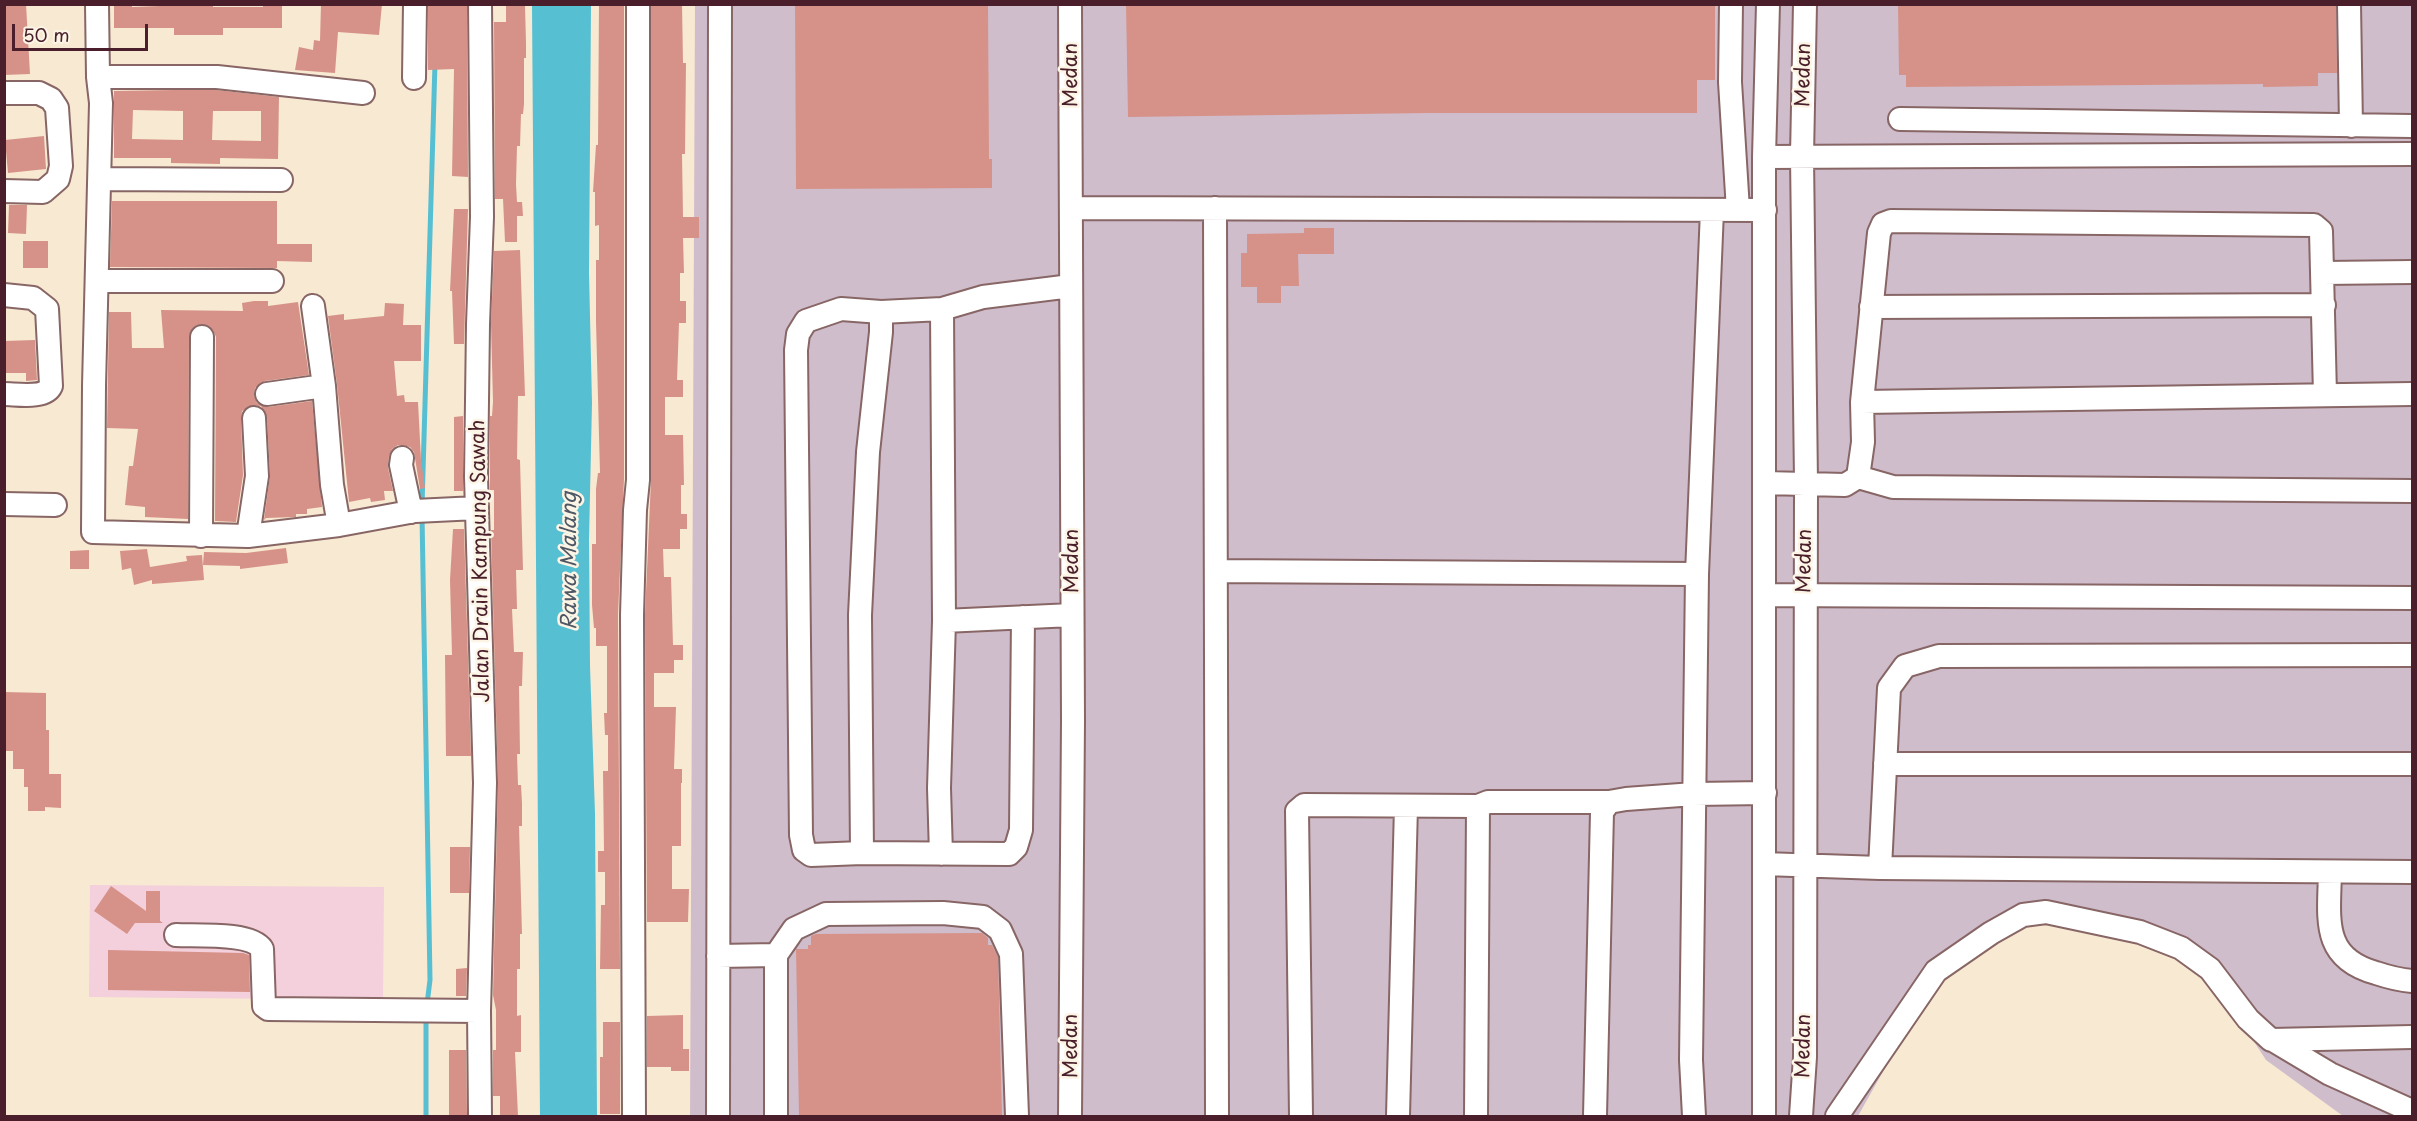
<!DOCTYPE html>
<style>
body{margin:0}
#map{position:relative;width:2417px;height:1121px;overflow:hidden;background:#f8e9d2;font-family:"Playpen Sans",sans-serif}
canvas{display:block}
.frame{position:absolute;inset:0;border:6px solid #4a1f2b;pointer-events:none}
.scale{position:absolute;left:12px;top:24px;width:136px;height:27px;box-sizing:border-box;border:3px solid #4a1f2b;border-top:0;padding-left:8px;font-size:18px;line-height:21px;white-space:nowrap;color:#4a1f2b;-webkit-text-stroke:4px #fcf5e5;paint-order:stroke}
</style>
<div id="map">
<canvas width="2417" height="1121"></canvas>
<div class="frame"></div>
<div class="scale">50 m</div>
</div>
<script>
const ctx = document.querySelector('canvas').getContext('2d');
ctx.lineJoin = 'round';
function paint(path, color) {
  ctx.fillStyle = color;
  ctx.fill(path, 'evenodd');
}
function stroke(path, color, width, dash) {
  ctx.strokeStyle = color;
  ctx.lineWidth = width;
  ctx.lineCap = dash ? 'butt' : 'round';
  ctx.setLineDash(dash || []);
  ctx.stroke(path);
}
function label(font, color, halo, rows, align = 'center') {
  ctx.font = font + ' "Playpen Sans",sans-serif';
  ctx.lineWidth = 5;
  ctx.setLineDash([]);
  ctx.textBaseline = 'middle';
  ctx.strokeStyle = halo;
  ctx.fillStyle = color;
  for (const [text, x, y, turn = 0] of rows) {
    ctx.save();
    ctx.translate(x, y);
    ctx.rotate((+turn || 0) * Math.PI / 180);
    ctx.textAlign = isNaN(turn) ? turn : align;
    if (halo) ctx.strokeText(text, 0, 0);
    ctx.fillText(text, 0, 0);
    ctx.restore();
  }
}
paint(new Path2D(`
 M 90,885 L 384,887 L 383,1000 L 89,997 Z`), '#f4cfdc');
paint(new Path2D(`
 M 695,5 L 2412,5 L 2412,1116 L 2343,1116 L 2266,1060 L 2204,965 L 2039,907 L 1943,965 L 1858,1116 L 690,1116 Z`), '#d0bdcc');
paint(new Path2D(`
 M 532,5 L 591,5 L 589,273 L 592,403 L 589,540 L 590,666 L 595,814 L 597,1116 L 540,1116 Z`), '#56bfd2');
stroke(new Path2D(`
 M 422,506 L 435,63
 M 422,515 L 430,980 L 427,1004
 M 426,1116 L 426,1016`), '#56bfd2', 5);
paint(new Path2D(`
 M 4,4 L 26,4 L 30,74 L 4,75 Z
 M 114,4 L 132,4 L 132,7 L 213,4 L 213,7 L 263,7 L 263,4 L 282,4 L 282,28 L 223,28 L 223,35 L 174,35 L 174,28 L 114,28 Z
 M 321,4 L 382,4 L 379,35 L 338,32 L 335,73 L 295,70 L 299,47 L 313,50 L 314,40 L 320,41 Z
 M 428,4 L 467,6 L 468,177 L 452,176 L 454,69 L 428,70 Z
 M 599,4 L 624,4 L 624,479 L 618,615 L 620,969 L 600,969 L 601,905 L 605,905 L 605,872 L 598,872 L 598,851 L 604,851 L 603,771 L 608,771 L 608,735 L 605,735 L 604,713 L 607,713 L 607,646 L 596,646 L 596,628 L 594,628 L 592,605 L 592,544 L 596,544 L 596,489 L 598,473 L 600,473 L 596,322 L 596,260 L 599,260 L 599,225 L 595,226 L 595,192 L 593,192 L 596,145 L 598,145 Z
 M 651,4 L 682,4 L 683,63 L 686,63 L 685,154 L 682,154 L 683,217 L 699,217 L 699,238 L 683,238 L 684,273 L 680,273 L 680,301 L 686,301 L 686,323 L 679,323 L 677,380 L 683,380 L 683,397 L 665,397 L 665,435 L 683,435 L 684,485 L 681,485 L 681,514 L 687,514 L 687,529 L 680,529 L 680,549 L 663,549 L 664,577 L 671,577 L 673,645 L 683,645 L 683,660 L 674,660 L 674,673 L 654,673 L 654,707 L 676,707 L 674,769 L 682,769 L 682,783 L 681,783 L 681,846 L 672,846 L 672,889 L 689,889 L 688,922 L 647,922 L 645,615 L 651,480 Z
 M 795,4 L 988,4 L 989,159 L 992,159 L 992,188 L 796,189 Z
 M 1126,4 L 1715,4 L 1715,80 L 1697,80 L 1697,113 L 1429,113 L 1128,117 Z
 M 1898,4 L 2336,4 L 2337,73 L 2318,73 L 2318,86 L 2263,87 L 2263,84 L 1906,87 L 1906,75 L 1899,75 Z
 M 506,6 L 525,6 L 526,43 L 526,58 L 524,58 L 524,104 L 523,114 L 521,114 L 520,146 L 517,146 L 516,184 L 517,202 L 522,202 L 523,216 L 517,216 L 517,242 L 505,242 L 503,199 L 495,199 L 494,22 L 506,22 Z
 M 173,90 L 216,90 L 279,97 L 278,159 L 220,158 L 220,164 L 171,163 L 171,158 L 114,158 L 114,91 ZM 133,110 L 183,111 L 183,140 L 132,139 ZM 213,111 L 261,111 L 261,141 L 212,140 Z
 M 44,136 L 46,169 L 8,173 L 5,140 Z
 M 112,201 L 277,201 L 277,244 L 312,244 L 312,262 L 277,261 L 277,268 L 110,267 Z
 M 9,205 L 27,205 L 26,234 L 8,233 Z
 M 454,209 L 468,209 L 464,344 L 454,344 L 452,291 L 450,291 Z
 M 1304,228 L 1334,228 L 1334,254 L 1298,254 L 1299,286 L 1281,286 L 1281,303 L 1257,303 L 1257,287 L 1241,287 L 1241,253 L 1247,253 L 1247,234 L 1304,233 Z
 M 23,241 L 48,241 L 48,268 L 23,268 Z
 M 520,250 L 525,396 L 518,396 L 517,459 L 520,460 L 523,570 L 516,570 L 517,609 L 512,609 L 514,652 L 523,652 L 522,686 L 519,686 L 520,754 L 517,754 L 518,785 L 521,785 L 522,803 L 522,826 L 519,826 L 522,934 L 520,934 L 520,969 L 517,969 L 517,1016 L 521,1015 L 521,1052 L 515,1052 L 518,1116 L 500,1116 L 500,1096 L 493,1096 L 493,1050 L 496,1050 L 496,1010 L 493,995 L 498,783 L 491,530 L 494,530 L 494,490 L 490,490 L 490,416 L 492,416 L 493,402 L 491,324 L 494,251 Z
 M 254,301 L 268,301 L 268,306 L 298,302 L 309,375 L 265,381 L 255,388 L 254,395 L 257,403 L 268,407 L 312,401 L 322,507 L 307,509 L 307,514 L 296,514 L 296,517 L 266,518 L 264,520 L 270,476 L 267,417 L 261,406 L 253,405 L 242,411 L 241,418 L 243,475 L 236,522 L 215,521 L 216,337 L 213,330 L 203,324 L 195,326 L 189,337 L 188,519 L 145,517 L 145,507 L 125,505 L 129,466 L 133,466 L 138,429 L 107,428 L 109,312 L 131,312 L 132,348 L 164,348 L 161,310 L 243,311 L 242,303 Z
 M 385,303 L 404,304 L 403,325 L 421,325 L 421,361 L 394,361 L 397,396 L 404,395 L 405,402 L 418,402 L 421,460 L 425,488 L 420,489 L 414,452 L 410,447 L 398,445 L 392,449 L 389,456 L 388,468 L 393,491 L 384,491 L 385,500 L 371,502 L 370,498 L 349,502 L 337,384 L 328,316 L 344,314 L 344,320 L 384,316 Z
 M 35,340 L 37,380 L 26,381 L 26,373 L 4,373 L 4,341 Z
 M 463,416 L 463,491 L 454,491 L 454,417 Z
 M 453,529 L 464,529 L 471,756 L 446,756 L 445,655 L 452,655 L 450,580 Z
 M 286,548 L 288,563 L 240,569 L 240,566 L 203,565 L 204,552 L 246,553 Z
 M 147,549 L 150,567 L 187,561 L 186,556 L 202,555 L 204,580 L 152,584 L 152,580 L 134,585 L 131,568 L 122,570 L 120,551 Z
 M 89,550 L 89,569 L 70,569 L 70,551 Z
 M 4,692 L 46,693 L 46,730 L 49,730 L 49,774 L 61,774 L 61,808 L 45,807 L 45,811 L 28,811 L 28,787 L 24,787 L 24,769 L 13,769 L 13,751 L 4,751 Z
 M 450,847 L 470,847 L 469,893 L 450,893 Z
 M 111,886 L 146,911 L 146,891 L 160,891 L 160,921 L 163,923 L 135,923 L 127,934 L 94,911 Z
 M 982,933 L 988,938 L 988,945 L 992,945 L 998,957 L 1002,1116 L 799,1116 L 796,949 L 808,949 L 808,945 L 811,945 L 811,936 L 816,934 Z
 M 108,950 L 243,953 L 249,955 L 250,992 L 108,990 Z
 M 467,968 L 466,996 L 456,996 L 456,969 Z
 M 683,1015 L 683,1049 L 689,1049 L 689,1071 L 671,1071 L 671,1067 L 647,1067 L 647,1016 Z
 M 603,1022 L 620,1022 L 620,1114 L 600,1114 L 600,1057 L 603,1057 Z
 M 449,1050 L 466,1050 L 467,1116 L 449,1116 Z`), '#d69288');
const minor = new Path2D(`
 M 97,4 L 98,77 L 101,103 L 94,386 L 93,532 L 248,536 L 339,525 L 415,511 L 477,508
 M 1731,4 L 1730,82 L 1738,210
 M 2349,4 L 2351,126
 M 98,77 L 217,77 L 363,93
 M 414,78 L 415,4
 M 4,93 L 39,93 L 51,99 L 57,108 L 61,166 L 58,179 L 43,192 L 4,191
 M 1900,119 L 2412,126
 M 1764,157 L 2412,154
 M 100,179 L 281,180
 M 1071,208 L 1765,210
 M 1215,208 L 1217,1116
 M 2323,273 L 2412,272
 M 98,281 L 272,281
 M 4,295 L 33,298 L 47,309 L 51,386 C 45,399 17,394 4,394
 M 313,306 L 324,386 L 332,485 L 339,525
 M 1871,307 L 2324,305
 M 942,309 L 944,621
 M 267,394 L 324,386
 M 1862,402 L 2412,394
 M 402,458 L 401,465 L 411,512
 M 1858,477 L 1893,487 L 2412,491
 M 1765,483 L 1845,485 L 1858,477 L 1863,442 L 1862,402 L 1879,233 L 1883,224 L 1891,221 L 2314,225 L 2321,231 L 2325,395
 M 4,504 L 55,505
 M 201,536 L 202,337
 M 248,536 L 257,476 L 254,418
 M 1216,571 L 1697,574
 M 1765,595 L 2412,598
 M 1023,617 L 1021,830 L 1016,847 L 1009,854 L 862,853 L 860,615 L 868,452 L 881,332 L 881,312 L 942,309 L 983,297 L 1071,286
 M 1885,764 L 2412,764
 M 862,853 L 811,855 L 804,850 L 801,835 L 796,350 L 798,334 L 806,321 L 841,309 L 881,312
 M 941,854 L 939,788 L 944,621 L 1072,615
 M 1764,864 L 1880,868 L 2412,872
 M 1880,868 L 1889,688 L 1905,666 L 1939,656 L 2412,655
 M 2330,872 C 2329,919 2321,958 2376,973 C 2388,977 2400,980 2412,981
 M 176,935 C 196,936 251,932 262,949 L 264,1006 L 268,1009 L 479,1011
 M 718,956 L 776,955
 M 2273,1040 L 2330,1074 L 2412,1111
 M 480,1116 L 479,1011 L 485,783 L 476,477 L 478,324 L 482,217 L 480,4
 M 634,1116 L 632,615 L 635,510 L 638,480 L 638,4
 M 718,1116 L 720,4
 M 776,1116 L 776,955 L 794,929 L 826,914 L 943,913 L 983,917 L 1000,930 L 1011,954 L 1017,1116
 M 1070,1116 L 1073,720 L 1070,4
 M 1301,1116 L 1297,811 L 1304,805 L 1478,806
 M 1398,1116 L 1406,806
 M 1476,1116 L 1478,806 L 1488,802 L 1609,802
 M 1595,1116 L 1602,812 L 1609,802 L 1626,799 L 1694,794 L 1765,793
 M 1694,1116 L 1691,1060 L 1697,574 L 1712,210
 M 1764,1116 L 1764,157 L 1768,4
 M 1801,1116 L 1805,1057 L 1806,482 L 1802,156 L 1805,4
 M 1837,1116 L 1936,971 L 1991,933 L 2023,915 L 2046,912 L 2140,932 L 2181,948 L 2210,969 L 2248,1019 L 2271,1040 L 2412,1037`);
stroke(minor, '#876665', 26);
stroke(minor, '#fff', 22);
label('20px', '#4a1f2b', '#fcf5e5', [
 ["Medan",1071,75,-90],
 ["Medan",1804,75,-89],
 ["Jalan Drain Kampung Sawah",481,561,-91],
 ["Medan",1072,561,-90],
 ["Medan",1805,561,-89],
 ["Medan",1071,1046,-90],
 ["Medan",1804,1046,-89]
]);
label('italic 21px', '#4e5765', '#fcf5e5', [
 ["Rawa Malang",570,561,-90]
]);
</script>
